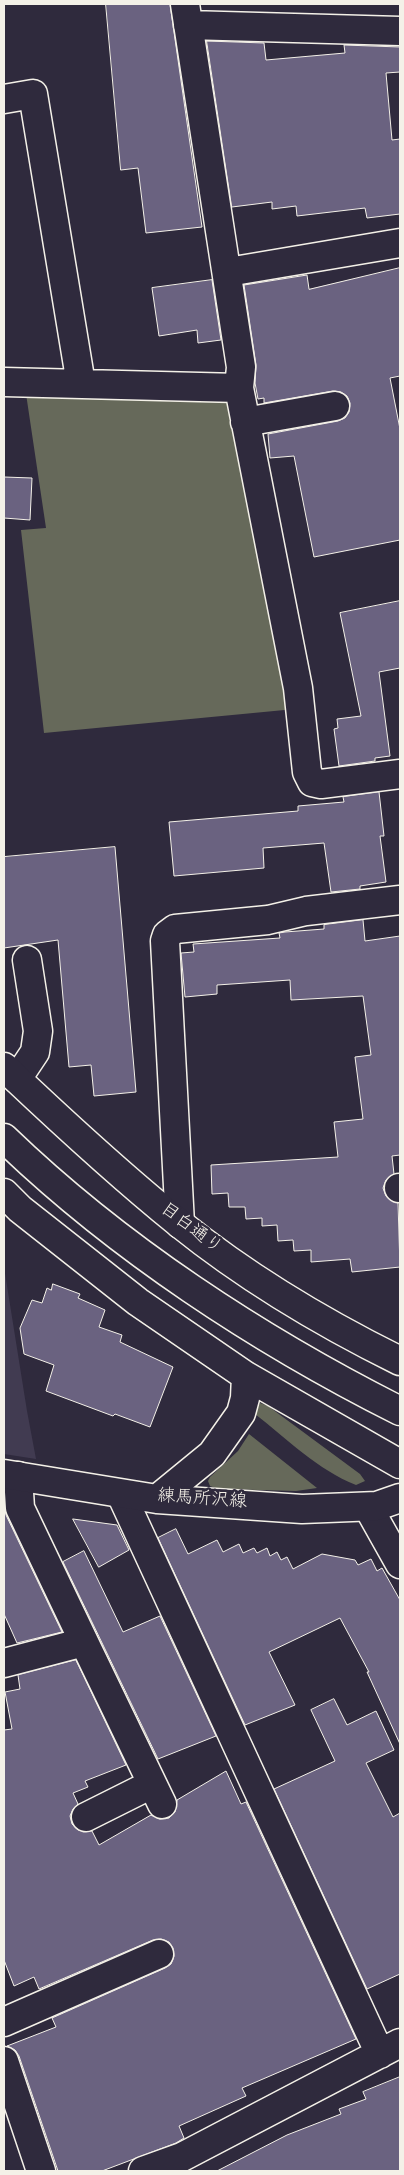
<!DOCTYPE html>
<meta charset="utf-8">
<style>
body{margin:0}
#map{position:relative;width:404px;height:2175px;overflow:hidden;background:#2f2a3d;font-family:Dekko,sans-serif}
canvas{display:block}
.frame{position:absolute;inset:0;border:5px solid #f4f1e8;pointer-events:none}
</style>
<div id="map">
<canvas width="404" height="2175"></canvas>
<div class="frame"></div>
</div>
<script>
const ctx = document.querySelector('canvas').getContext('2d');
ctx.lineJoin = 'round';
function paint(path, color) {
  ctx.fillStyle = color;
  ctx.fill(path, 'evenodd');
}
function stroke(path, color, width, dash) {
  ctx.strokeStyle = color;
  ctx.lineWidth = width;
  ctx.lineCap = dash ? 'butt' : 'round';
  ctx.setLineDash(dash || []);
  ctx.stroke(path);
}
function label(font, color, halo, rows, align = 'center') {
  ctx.font = font + ' Dekko,"Klee One",sans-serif';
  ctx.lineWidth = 5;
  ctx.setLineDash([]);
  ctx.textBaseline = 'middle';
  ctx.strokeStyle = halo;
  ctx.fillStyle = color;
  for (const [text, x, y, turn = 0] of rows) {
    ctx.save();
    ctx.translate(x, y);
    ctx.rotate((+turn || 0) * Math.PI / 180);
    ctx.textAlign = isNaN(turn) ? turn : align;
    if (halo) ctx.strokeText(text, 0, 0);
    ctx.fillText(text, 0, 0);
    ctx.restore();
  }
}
paint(new Path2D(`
 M 4,1267 L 27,1411 L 36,1459 L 4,1454 Z`), '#413b51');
paint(new Path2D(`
 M 25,387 L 234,393 L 295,709 L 44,733 L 21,530 L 46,528 Z
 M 260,1403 L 268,1406 L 360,1474 L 365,1481 L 356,1485 C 318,1470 287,1439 255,1414 Z
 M 249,1434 L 317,1488 L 296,1491 L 218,1489 L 210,1486 L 208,1481 L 210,1477 L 238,1451 Z`), '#66695a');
const building = new Path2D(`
 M 106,4 L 170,4 L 202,227 L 146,233 L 138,168 L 121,170 Z
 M 207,41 L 264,43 L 266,60 L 345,53 L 344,45 L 400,47 L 400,72 L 386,73 L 392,140 L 400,139 L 400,214 L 367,218 L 365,208 L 297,216 L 296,206 L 272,209 L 272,202 L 232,207 Z
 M 400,268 L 400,376 L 390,378 L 400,429 L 400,540 L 314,557 L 294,456 L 270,458 L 268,434 L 338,421 L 345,418 L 349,412 L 350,403 L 347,396 L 341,392 L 333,391 L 264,403 L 264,398 L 258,399 L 255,383 L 256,365 L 244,285 L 307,275 L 309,289 Z
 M 212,280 L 221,340 L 198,343 L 197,330 L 159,336 L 152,288 Z
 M 4,477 L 32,478 L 30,520 L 4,518 Z
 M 400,601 L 400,668 L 379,672 L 390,756 L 375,758 L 375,761 L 339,766 L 334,729 L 338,728 L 337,719 L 361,716 L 340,613 Z
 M 379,792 L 384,836 L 380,836 L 386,882 L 360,886 L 360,889 L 331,892 L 324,843 L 263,848 L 264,868 L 174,876 L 169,822 L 298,811 L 298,806 L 344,802 L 343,797 Z
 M 115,847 L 136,1092 L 94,1096 L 91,1065 L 69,1067 L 58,940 L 4,948 L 4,857 Z
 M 363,920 L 365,941 L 400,936 L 400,1155 L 392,1156 L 394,1174 L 386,1180 L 383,1188 L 386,1196 L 398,1203 L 400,1267 L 352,1272 L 350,1259 L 311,1262 L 311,1250 L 294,1251 L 293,1240 L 278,1241 L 277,1225 L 262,1226 L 262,1218 L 246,1219 L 245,1207 L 229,1207 L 228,1193 L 212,1194 L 211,1165 L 338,1157 L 334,1122 L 363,1119 L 355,1057 L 371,1055 L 363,996 L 291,1000 L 290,980 L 217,985 L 217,994 L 185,997 L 181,953 L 194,952 L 193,944 L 280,938 L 279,933 L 285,932 L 324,929 L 324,925 Z
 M 53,1284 L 80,1294 L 78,1298 L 105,1310 L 99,1327 L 122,1335 L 120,1342 L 173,1367 L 150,1427 L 115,1414 L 113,1416 L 46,1391 L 54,1365 L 24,1354 L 20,1328 L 32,1300 L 42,1303 L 47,1288 L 51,1290 Z
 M 4,1505 L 6,1515 L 62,1632 L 17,1643 L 4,1614 Z
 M 73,1519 L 117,1525 L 129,1550 L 99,1567 Z
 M 176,1529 L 188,1554 L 217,1540 L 223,1552 L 239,1544 L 243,1553 L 254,1548 L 257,1553 L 267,1548 L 270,1556 L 277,1552 L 281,1560 L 287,1557 L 293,1569 L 322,1554 L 355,1560 L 358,1565 L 371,1559 L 377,1571 L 382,1568 L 400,1600 L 400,1744 L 367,1672 L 369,1672 L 340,1618 L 269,1652 L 295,1705 L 245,1725 L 158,1538 Z
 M 84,1551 L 123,1632 L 160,1616 L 216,1736 L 158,1759 L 63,1562 Z
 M 76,1660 L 126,1765 L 85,1781 L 88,1787 L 73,1793 L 78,1804 L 73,1809 L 70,1816 L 72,1824 L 78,1830 L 92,1831 L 99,1845 L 151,1815 L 160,1819 L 169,1818 L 175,1812 L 177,1800 L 226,1771 L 241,1804 L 246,1802 L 356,2039 L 242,2088 L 246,2096 L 179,2126 L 184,2138 L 176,2143 L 102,2171 L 58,2171 L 19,2056 L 15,2050 L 7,2046 L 56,2027 L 52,2018 L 165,1968 L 171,1964 L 174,1956 L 173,1948 L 169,1942 L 161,1939 L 153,1940 L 39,1989 L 34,1977 L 14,1986 L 4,1960 L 4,1730 L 12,1729 L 5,1692 L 20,1689 L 18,1675 Z
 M 334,1699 L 347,1725 L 376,1711 L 394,1750 L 366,1763 L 393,1817 L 400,1813 L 400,1974 L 367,1989 L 274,1789 L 335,1761 L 311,1710 Z
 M 400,2077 L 400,2171 L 217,2171 L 287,2135 L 341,2114 L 339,2109 L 366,2099 L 363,2092 Z`);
paint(building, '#6a6280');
stroke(building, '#f4f1e8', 1);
const minor = new Path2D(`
 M 185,4 L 241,367 L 239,388 L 298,688 L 307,772 L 312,782 L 321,784 L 400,774
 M 188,25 L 400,31
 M 4,99 L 33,94 L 81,384
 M 228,272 L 400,243
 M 4,382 L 239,388
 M 245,422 L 335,406
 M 17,1079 L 35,1052 L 38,1031 L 27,960
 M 399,1188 L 400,1188
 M 180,1224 L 165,941 L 167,935 L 175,929 L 268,920 L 306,911 L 400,900
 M 121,1494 L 380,2054
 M 368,1507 L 400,1564
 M 84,1642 L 162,1804
 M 4,1663 L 84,1642 L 20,1508 L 18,1476
 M 86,1817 L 152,1784
 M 4,2022 L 159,1954
 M 4,2061 L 41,2171
 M 143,2171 L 182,2157 L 400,2043`);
const major = new Path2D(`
 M 4,1067 C 61,1121 118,1174 179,1223 C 246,1277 323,1323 400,1361
 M 4,1138 C 118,1248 259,1340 400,1411
 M 4,1193 L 20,1209 L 138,1302 L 246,1376 L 400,1464
 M 4,1474 L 157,1499 L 302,1509 L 377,1506 L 400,1498
 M 157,1499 L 212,1454 L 241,1413 L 245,1398 L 246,1376`);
stroke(minor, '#f4f1e8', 31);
stroke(major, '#f4f1e8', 31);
stroke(minor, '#2f2a3d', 28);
stroke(major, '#2f2a3d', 28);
label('18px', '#f4f1e8', '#2f2a3d', [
 ["目白通り",190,1230,37],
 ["練馬所沢線",202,1501,4]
]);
</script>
